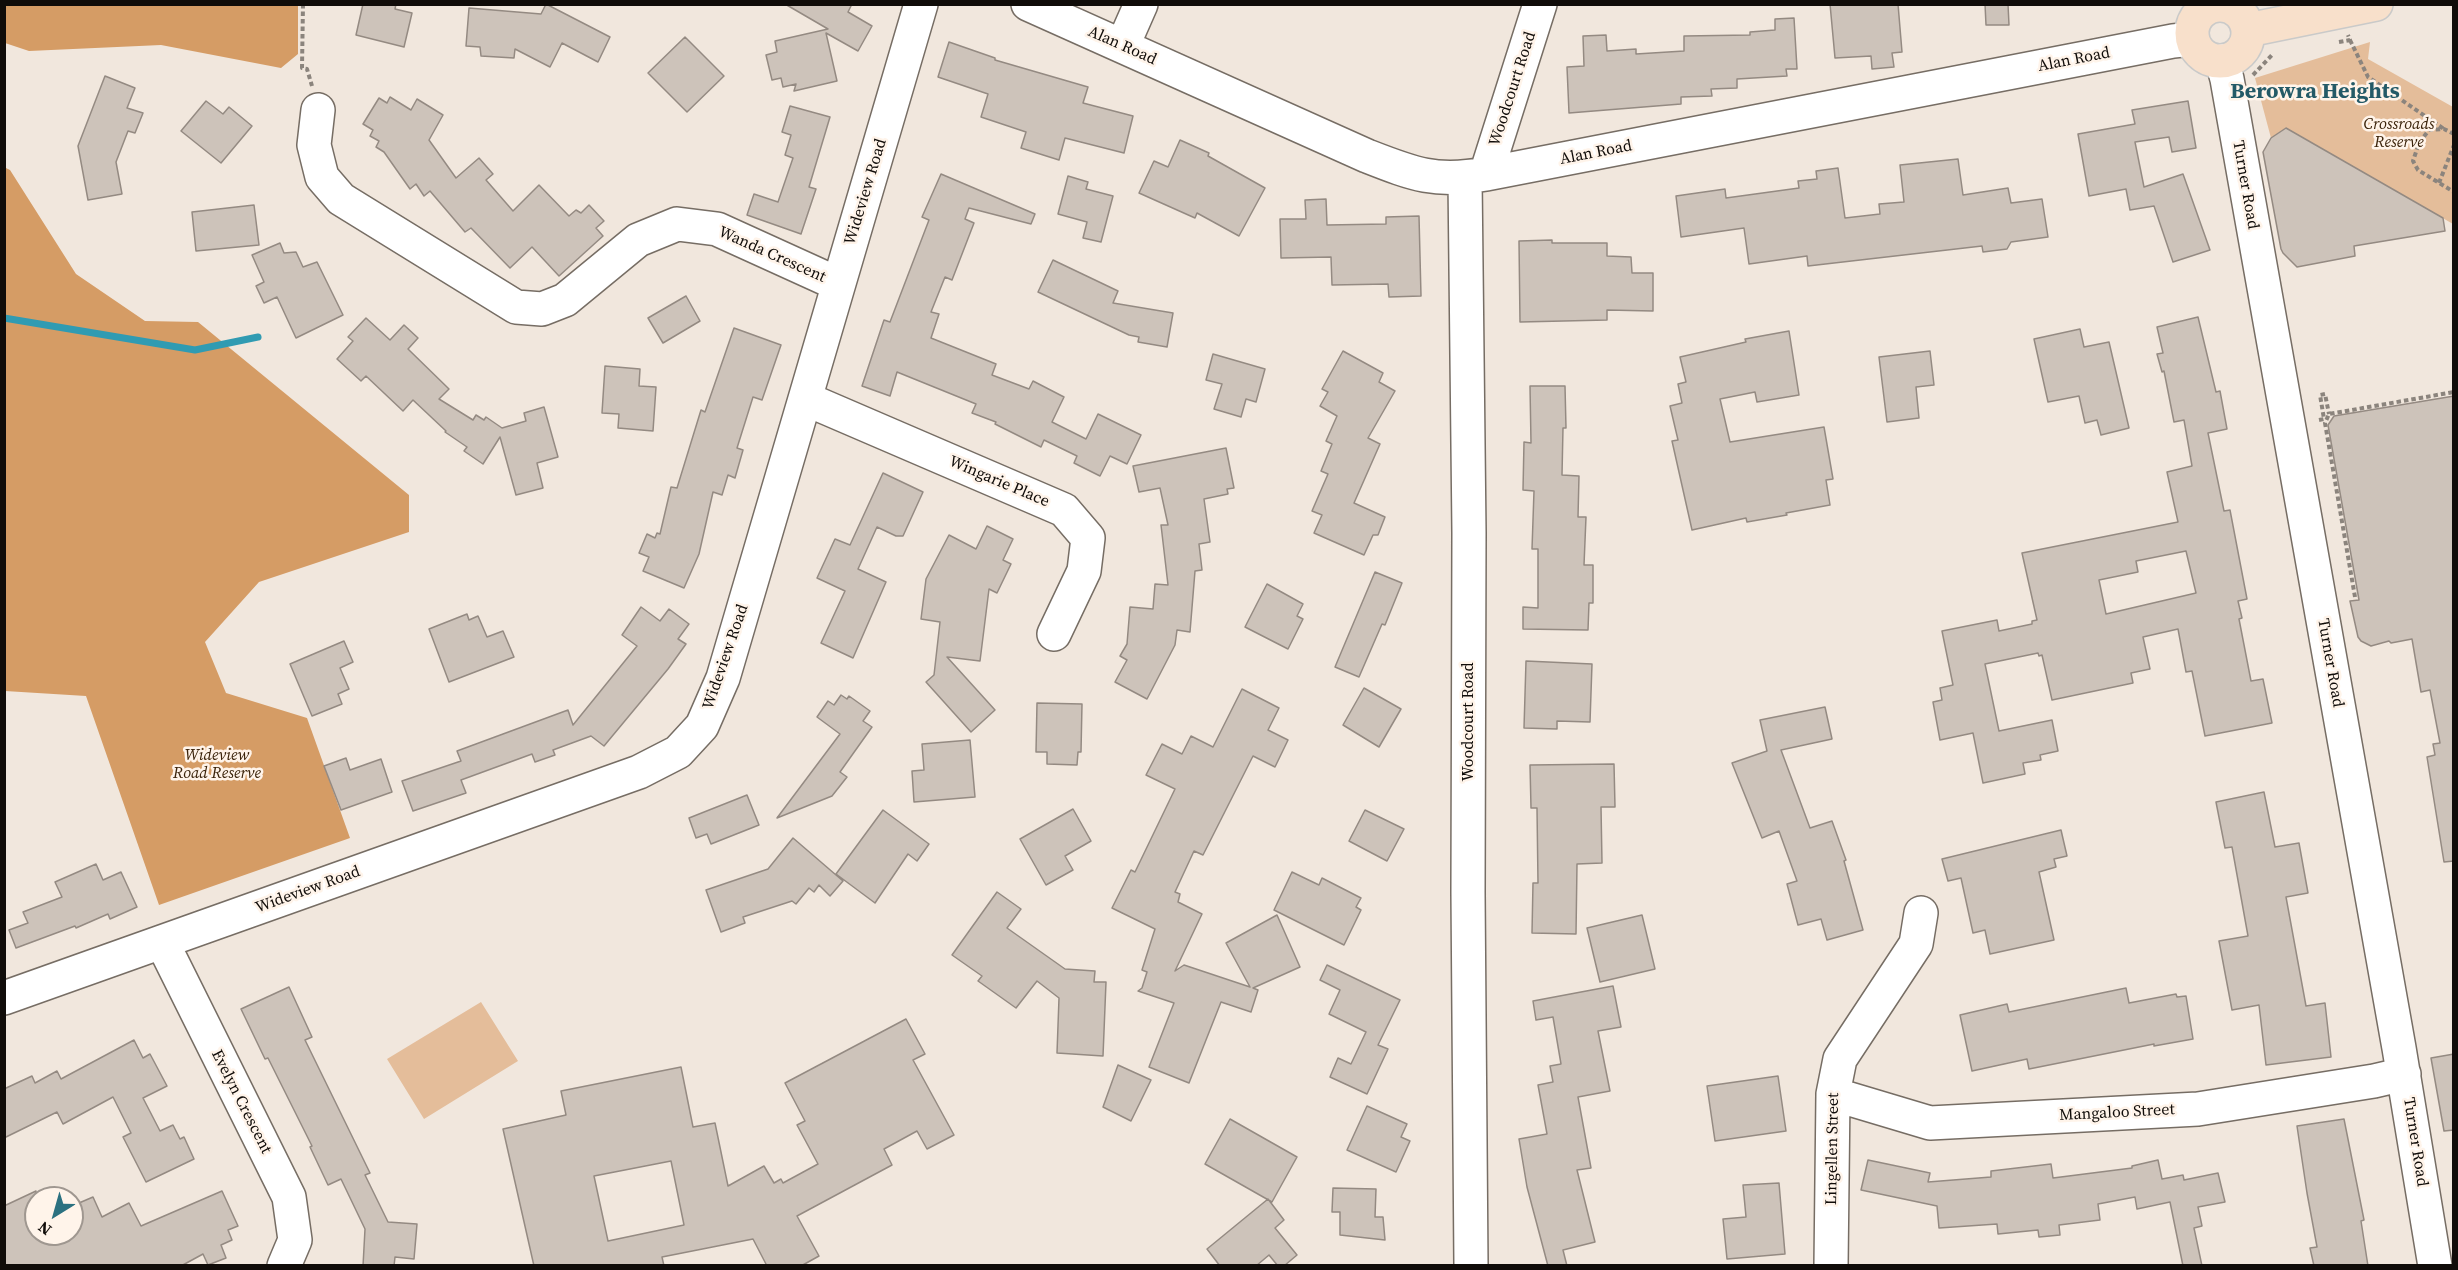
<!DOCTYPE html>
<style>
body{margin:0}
#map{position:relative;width:2458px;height:1270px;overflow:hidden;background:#f1e7dd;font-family:"Source Serif 4",serif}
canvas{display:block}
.frame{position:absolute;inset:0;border:6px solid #100c09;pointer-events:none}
.north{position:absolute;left:24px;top:1186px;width:60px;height:60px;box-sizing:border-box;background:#fff4ea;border:2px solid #9f9790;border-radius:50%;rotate:217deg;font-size:16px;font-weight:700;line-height:24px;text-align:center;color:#100c09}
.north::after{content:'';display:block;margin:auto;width:21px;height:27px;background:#2c7180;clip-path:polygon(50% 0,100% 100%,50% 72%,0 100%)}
</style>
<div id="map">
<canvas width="2458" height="1270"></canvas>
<div class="frame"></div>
<div class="north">N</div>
</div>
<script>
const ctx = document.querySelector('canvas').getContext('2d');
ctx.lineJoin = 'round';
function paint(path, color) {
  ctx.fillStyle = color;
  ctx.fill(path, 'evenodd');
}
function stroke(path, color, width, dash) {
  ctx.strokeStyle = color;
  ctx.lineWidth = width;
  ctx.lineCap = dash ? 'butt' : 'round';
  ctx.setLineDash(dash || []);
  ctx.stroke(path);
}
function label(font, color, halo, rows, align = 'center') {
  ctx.font = font + ' "Source Serif 4",serif';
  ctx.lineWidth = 5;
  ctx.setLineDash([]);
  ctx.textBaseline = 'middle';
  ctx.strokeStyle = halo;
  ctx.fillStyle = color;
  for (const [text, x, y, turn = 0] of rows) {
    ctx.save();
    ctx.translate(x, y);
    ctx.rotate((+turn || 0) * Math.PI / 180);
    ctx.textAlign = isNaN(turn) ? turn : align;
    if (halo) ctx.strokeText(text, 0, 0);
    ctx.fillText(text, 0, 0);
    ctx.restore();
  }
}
paint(new Path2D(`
 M 2370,42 L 2368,59 L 2453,107 L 2453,224 L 2286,128 L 2271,138 L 2255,78 Z
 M 481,1002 L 518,1061 L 424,1119 L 387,1059 Z`), '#e4bd9a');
paint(new Path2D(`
 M 4,5 L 298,5 L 298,54 L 281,68 L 161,45 L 29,51 L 5,43 Z
 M 4,167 L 10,170 L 76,274 L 145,321 L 198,322 L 409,495 L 409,532 L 259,582 L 205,642 L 226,693 L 307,718 L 350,838 L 159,905 L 86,696 L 5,691 Z`), '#d59c65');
stroke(new Path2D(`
 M 4,318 L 195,350 L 258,337`), '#309bb2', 7);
const building = new Path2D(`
 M 363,4 L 396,4 L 395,9 L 412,13 L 404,47 L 356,35 Z
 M 546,4 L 610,37 L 598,62 L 562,43 L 550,67 L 515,49 L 514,58 L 481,56 L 480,47 L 466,46 L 469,8 L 541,14 Z
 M 785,4 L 852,4 L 848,12 L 872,26 L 858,51 L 826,33 L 837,81 L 794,91 L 796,84 L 783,87 L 781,78 L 772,80 L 766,55 L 777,52 L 775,41 L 828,29 Z
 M 1830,4 L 1898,4 L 1902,52 L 1892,53 L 1894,67 L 1872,69 L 1871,56 L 1835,58 Z
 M 1985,4 L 2008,4 L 2009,25 L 1986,25 Z
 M 1794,18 L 1797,69 L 1786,69 L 1787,76 L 1737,79 L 1737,88 L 1711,89 L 1712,96 L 1681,97 L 1681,104 L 1569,113 L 1567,67 L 1584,66 L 1583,36 L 1606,35 L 1607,51 L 1636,49 L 1636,54 L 1684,51 L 1684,36 L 1750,35 L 1750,32 L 1775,30 L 1775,19 Z
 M 685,37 L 724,76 L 687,112 L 648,73 Z
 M 949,42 L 995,58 L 995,60 L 1088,87 L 1083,103 L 1133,116 L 1124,153 L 1065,138 L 1059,160 L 1021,148 L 1026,132 L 981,117 L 988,94 L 938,77 Z
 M 105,76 L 135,88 L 127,108 L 143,113 L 135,133 L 128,131 L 116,162 L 122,194 L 88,200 L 78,146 Z
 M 390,97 L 411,110 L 417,99 L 443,115 L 429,140 L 456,178 L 479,158 L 493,174 L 486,180 L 513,211 L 539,185 L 569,216 L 576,210 L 581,213 L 589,205 L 604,221 L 596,228 L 603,236 L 559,276 L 532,247 L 510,268 L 471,228 L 465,232 L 430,191 L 424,196 L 416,184 L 410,189 L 384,152 L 376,147 L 379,141 L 370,136 L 373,130 L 363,124 L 379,98 L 387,103 Z
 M 206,101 L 223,114 L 229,107 L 252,126 L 221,163 L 181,131 Z
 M 2188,101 L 2196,148 L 2172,152 L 2169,137 L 2135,142 L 2144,187 L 2183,174 L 2210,250 L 2173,262 L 2154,206 L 2130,210 L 2126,189 L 2089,196 L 2078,134 L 2135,124 L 2132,110 Z
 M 790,106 L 830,117 L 809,187 L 816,189 L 801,234 L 747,215 L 754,194 L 778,202 L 793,158 L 785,155 L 791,135 L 782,132 Z
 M 2286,128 L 2443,218 L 2445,231 L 2354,246 L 2355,256 L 2297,267 L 2283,253 L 2281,249 L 2263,152 L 2271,138 Z
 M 1180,140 L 1209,153 L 1208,156 L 1265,188 L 1239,236 L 1197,213 L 1195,218 L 1139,193 L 1154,161 L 1168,167 Z
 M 1958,159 L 1963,195 L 2008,188 L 2011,203 L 2042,199 L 2048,237 L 2011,242 L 2007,249 L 1983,252 L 1982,246 L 1808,266 L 1807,256 L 1749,264 L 1744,228 L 1681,237 L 1676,196 L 1725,189 L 1726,198 L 1799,188 L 1798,181 L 1817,179 L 1816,171 L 1838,168 L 1845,218 L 1880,214 L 1879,204 L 1904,202 L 1900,165 Z
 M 941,174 L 1035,214 L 1031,224 L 969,208 L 965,219 L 974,223 L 952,280 L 945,277 L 931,312 L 939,314 L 931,338 L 996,364 L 992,375 L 1029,389 L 1033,381 L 1064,397 L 1052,422 L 1086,439 L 1098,414 L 1141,435 L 1127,464 L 1110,456 L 1100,476 L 1074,463 L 1077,456 L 1044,440 L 1041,447 L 995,424 L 996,422 L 972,413 L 976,404 L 897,372 L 890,396 L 862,386 L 884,320 L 890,322 L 929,220 L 922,217 Z
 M 1068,176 L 1088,182 L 1086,189 L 1113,196 L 1101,242 L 1083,238 L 1087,222 L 1058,214 Z
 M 1326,199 L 1327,225 L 1386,224 L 1386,217 L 1419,216 L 1421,296 L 1389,297 L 1388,284 L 1332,285 L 1331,257 L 1281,258 L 1280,219 L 1306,219 L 1305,200 Z
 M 254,205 L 259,245 L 196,251 L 192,212 Z
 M 1552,240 L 1552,243 L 1607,243 L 1607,256 L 1631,257 L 1632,273 L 1653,273 L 1653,311 L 1607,310 L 1607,320 L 1520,322 L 1519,241 Z
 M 280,243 L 284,253 L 296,252 L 303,267 L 317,262 L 343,315 L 296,338 L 277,297 L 264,303 L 256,286 L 264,282 L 252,255 Z
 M 1053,260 L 1118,291 L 1113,303 L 1173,313 L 1167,347 L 1138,342 L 1139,337 L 1129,335 L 1038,292 Z
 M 686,296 L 700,321 L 663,343 L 648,318 Z
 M 2198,317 L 2216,392 L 2220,391 L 2227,429 L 2208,433 L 2224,511 L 2230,510 L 2247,599 L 2238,601 L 2242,618 L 2239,619 L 2251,681 L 2263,679 L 2272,723 L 2205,736 L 2192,671 L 2186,672 L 2178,629 L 2143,637 L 2150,669 L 2131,673 L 2133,683 L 2052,700 L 2042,655 L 2039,656 L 2038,653 L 1985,664 L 1999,731 L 2052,720 L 2058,751 L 2040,755 L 2041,760 L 2023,763 L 2025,774 L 1983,783 L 1973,733 L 1940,740 L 1933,702 L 1942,700 L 1940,688 L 1953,685 L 1942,631 L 1997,620 L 1999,631 L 2032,624 L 2032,621 L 2037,620 L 2022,553 L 2178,522 L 2167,472 L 2192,466 L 2184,420 L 2174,422 L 2164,371 L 2162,372 L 2157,354 L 2163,353 L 2157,327 ZM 2186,551 L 2196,593 L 2106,614 L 2099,580 L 2138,572 L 2136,561 Z
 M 366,318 L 390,340 L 404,325 L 418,338 L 408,349 L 449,389 L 439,399 L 473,420 L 476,415 L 484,420 L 486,417 L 502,428 L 526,421 L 524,413 L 544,407 L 558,457 L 537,463 L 543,488 L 516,495 L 500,437 L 483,464 L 464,451 L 467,447 L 445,432 L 446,431 L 413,400 L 403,411 L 366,376 L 361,381 L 337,359 L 353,341 L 348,337 Z
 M 734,328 L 781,345 L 762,400 L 753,397 L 737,448 L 743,450 L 735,478 L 728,475 L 722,495 L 713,492 L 699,554 L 684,588 L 643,571 L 649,557 L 639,553 L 647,534 L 655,538 L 657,533 L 660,534 L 671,487 L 677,488 L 701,410 L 705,412 Z
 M 2080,329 L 2084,347 L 2109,342 L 2129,428 L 2101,435 L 2097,420 L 2085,423 L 2079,396 L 2048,402 L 2034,339 Z
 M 1789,331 L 1799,395 L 1757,402 L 1755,392 L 1720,399 L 1730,442 L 1824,427 L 1833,479 L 1826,480 L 1830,505 L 1786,513 L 1787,515 L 1747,522 L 1746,518 L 1692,530 L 1672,441 L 1678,440 L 1670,406 L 1682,403 L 1678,384 L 1686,382 L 1680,357 L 1746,342 L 1745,339 Z
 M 1343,351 L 1383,373 L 1379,382 L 1395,391 L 1368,438 L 1380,444 L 1354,503 L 1385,517 L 1378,535 L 1373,535 L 1364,555 L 1314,533 L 1322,515 L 1312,511 L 1328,474 L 1321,471 L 1332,444 L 1326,441 L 1337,416 L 1320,406 L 1328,392 L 1322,389 Z
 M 1930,351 L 1934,385 L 1916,387 L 1919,418 L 1887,422 L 1879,357 Z
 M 1213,354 L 1265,369 L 1256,402 L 1246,399 L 1241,417 L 1214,409 L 1222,384 L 1206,380 Z
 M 605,366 L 640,369 L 639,386 L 656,387 L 653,431 L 618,428 L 619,414 L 602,413 Z
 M 1530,386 L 1565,386 L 1566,428 L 1563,428 L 1562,475 L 1579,476 L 1578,517 L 1586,517 L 1584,565 L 1593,565 L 1593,603 L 1589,603 L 1588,630 L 1523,629 L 1523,607 L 1538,608 L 1538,549 L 1532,549 L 1534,491 L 1523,490 L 1524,442 L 1531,443 Z
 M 2454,396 L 2454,861 L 2444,862 L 2427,757 L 2435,755 L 2433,744 L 2440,743 L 2430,690 L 2421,692 L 2412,639 L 2391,643 L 2389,641 L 2371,646 L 2361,641 L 2358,637 L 2350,601 L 2359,600 L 2328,425 L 2334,416 Z
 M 1226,448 L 1234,488 L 1227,489 L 1228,494 L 1204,499 L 1210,542 L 1199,544 L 1202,570 L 1195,571 L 1190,632 L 1177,630 L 1175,645 L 1147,699 L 1115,682 L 1127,660 L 1120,656 L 1127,644 L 1130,607 L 1153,609 L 1155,584 L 1168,585 L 1161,525 L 1168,525 L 1160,488 L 1139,492 L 1133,466 Z
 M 883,473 L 923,492 L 903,536 L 896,536 L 877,527 L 858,569 L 886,582 L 853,658 L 821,643 L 845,591 L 817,578 L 835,539 L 850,545 Z
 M 987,526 L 1013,539 L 1003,560 L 1011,564 L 997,593 L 989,589 L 980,661 L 947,657 L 995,710 L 971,732 L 926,682 L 934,675 L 940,622 L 921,619 L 926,579 L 949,535 L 976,549 Z
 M 1375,572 L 1402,583 L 1385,625 L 1382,624 L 1359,677 L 1335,667 Z
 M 1267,584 L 1303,604 L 1297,616 L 1303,619 L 1288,649 L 1245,627 Z
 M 641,607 L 660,621 L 669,609 L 689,624 L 678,639 L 686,644 L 668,669 L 604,746 L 591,736 L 553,750 L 555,755 L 535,762 L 532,754 L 461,780 L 466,793 L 413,811 L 402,781 L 461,761 L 457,751 L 568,710 L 573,725 L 637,646 L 622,635 Z
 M 467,614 L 469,620 L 478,616 L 487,637 L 503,631 L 514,657 L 449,682 L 429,629 Z
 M 344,641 L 353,662 L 340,668 L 349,689 L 338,694 L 342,704 L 312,716 L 290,664 Z
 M 1526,661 L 1592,664 L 1590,722 L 1557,721 L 1557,729 L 1524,728 Z
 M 1364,688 L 1401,709 L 1379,747 L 1343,725 Z
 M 1242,689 L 1279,708 L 1268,730 L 1288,740 L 1275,767 L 1253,756 L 1203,855 L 1194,851 L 1175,892 L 1180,894 L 1178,902 L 1202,914 L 1175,971 L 1184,965 L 1250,987 L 1226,943 L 1277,915 L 1300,967 L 1253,988 L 1258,990 L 1251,1012 L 1221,1002 L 1189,1083 L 1149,1067 L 1174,1003 L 1138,991 L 1142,988 L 1147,972 L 1142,970 L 1155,929 L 1112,908 L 1131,870 L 1135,872 L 1175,789 L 1146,775 L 1162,744 L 1182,754 L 1191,736 L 1213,747 Z
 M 841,695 L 847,699 L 849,696 L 870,711 L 863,721 L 872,727 L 840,772 L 847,777 L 832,796 L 777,818 L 840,734 L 817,717 L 828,701 L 834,705 Z
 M 1037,703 L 1082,704 L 1081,752 L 1078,752 L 1077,765 L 1047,764 L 1047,752 L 1036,752 Z
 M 1825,707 L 1832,739 L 1781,750 L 1810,828 L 1832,821 L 1846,860 L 1844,861 L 1863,930 L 1827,940 L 1821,919 L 1798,925 L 1787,884 L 1797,881 L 1779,831 L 1762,838 L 1732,763 L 1767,751 L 1760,720 Z
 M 970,740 L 975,797 L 914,802 L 912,771 L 924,770 L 922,744 Z
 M 346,758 L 350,770 L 381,759 L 392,792 L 341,810 L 324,766 Z
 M 1614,764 L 1615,807 L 1601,807 L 1602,863 L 1577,864 L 1576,934 L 1532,933 L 1533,883 L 1538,883 L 1537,808 L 1531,808 L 1530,765 Z
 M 2264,792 L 2275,847 L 2299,843 L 2308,893 L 2286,897 L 2306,1006 L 2325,1003 L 2331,1057 L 2266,1065 L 2259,1005 L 2232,1010 L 2219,941 L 2248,936 L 2232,847 L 2225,848 L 2216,802 Z
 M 747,795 L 759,825 L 711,844 L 707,834 L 696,838 L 689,818 Z
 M 1073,809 L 1091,841 L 1065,856 L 1073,870 L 1046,885 L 1020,839 Z
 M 883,810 L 929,844 L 917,861 L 908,854 L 875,903 L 836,874 Z
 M 1365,810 L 1404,829 L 1387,861 L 1349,841 Z
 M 2061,830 L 2067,856 L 2054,859 L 2056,867 L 2039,872 L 2054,940 L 1990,954 L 1985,930 L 1973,933 L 1961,878 L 1948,881 L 1942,859 Z
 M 793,838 L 843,881 L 830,896 L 819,885 L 814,892 L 809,888 L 796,904 L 792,901 L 743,917 L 745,923 L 721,932 L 706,890 L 768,869 Z
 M 96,864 L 103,880 L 121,872 L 137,907 L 110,919 L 108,914 L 76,928 L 75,926 L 16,948 L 9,930 L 28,923 L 23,912 L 62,897 L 55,882 Z
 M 1292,872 L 1319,885 L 1322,878 L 1361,898 L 1356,907 L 1361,910 L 1344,945 L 1274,910 Z
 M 997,892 L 1021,909 L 1007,928 L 1065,969 L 1095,971 L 1094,982 L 1106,982 L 1103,1056 L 1057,1053 L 1059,998 L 1037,981 L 1016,1008 L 978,981 L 982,976 L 952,955 Z
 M 1642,915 L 1655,969 L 1600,982 L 1587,928 Z
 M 1327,965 L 1400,1000 L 1378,1045 L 1388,1049 L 1367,1094 L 1330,1077 L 1338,1058 L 1351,1064 L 1366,1032 L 1329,1014 L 1340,990 L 1320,980 Z
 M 1613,986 L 1621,1027 L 1598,1031 L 1610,1091 L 1578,1097 L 1591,1168 L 1577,1170 L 1595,1242 L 1563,1250 L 1567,1266 L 1548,1266 L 1527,1187 L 1519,1139 L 1547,1134 L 1538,1085 L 1553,1082 L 1550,1066 L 1561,1064 L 1553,1017 L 1536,1020 L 1533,1001 Z
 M 289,987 L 312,1037 L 305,1040 L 370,1173 L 365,1175 L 388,1222 L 417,1224 L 414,1259 L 395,1257 L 394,1266 L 363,1266 L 365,1229 L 341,1179 L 328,1185 L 310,1147 L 312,1146 L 268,1058 L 265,1059 L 241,1009 Z
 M 2126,988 L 2129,1003 L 2176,994 L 2177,997 L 2186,996 L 2193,1039 L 2154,1046 L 2154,1044 L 2029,1069 L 2027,1059 L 1972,1071 L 1960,1015 L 2007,1004 L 2009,1012 Z
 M 906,1019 L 925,1054 L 913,1060 L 954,1135 L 927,1149 L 917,1131 L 884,1149 L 892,1165 L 797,1216 L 819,1256 L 801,1266 L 767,1266 L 753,1239 L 662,1257 L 664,1266 L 534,1266 L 503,1129 L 566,1115 L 561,1091 L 681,1067 L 693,1127 L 715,1123 L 728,1186 L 764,1166 L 774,1183 L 781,1179 L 783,1183 L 818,1164 L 797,1125 L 805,1121 L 785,1083 ZM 671,1161 L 684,1225 L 608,1241 L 594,1176 Z
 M 134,1040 L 143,1058 L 150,1054 L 167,1086 L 143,1098 L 160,1131 L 173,1125 L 180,1139 L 184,1137 L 194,1159 L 146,1182 L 123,1137 L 131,1133 L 113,1097 L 63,1124 L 57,1112 L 4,1138 L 4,1089 L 32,1076 L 35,1083 L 57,1071 L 61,1079 Z
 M 2454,1054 L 2454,1130 L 2444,1131 L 2431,1058 Z
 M 1118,1065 L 1151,1080 L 1131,1121 L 1103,1107 Z
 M 1778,1076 L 1786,1131 L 1715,1141 L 1707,1086 Z
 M 1367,1106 L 1407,1124 L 1401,1137 L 1410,1141 L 1396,1172 L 1347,1150 Z
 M 1230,1119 L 1297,1157 L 1272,1202 L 1205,1164 Z
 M 2344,1119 L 2364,1220 L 2361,1221 L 2368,1266 L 2314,1266 L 2310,1248 L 2317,1247 L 2307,1193 L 2297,1126 Z
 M 1868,1160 L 1930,1173 L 1928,1182 L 1991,1177 L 1991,1171 L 2051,1164 L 2053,1178 L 2132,1168 L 2132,1166 L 2158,1160 L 2162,1179 L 2183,1175 L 2184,1180 L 2218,1173 L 2225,1202 L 2198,1207 L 2202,1226 L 2194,1228 L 2202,1266 L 2183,1266 L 2170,1202 L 2137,1209 L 2135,1197 L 2098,1204 L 2100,1220 L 2059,1225 L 2060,1235 L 2039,1237 L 2038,1230 L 1998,1234 L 1997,1224 L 1939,1228 L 1937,1206 L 1861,1190 Z
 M 1779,1183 L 1785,1254 L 1727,1259 L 1723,1219 L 1746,1217 L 1743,1185 Z
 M 1333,1188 L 1376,1189 L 1375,1217 L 1383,1217 L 1385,1240 L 1340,1235 L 1340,1212 L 1332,1212 Z
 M 36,1191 L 36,1234 L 72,1234 L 72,1206 L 93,1197 L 102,1217 L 129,1203 L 141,1226 L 222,1191 L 238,1226 L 228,1230 L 232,1240 L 221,1245 L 226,1258 L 208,1265 L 203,1254 L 181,1266 L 4,1266 L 4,1206 Z
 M 1268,1199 L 1284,1220 L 1275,1228 L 1297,1255 L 1284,1266 L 1278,1266 L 1269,1255 L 1256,1266 L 1220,1266 L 1207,1249 Z`);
paint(building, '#cdc3ba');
stroke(building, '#948a82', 1.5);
const minor = new Path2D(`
 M 1028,4 L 1367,156 C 1413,174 1435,183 1486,174 L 2173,41 L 2192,39
 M 1123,45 L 1141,4
 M 2222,61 L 2227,79 L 2399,1048 L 2435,1266
 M 318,110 L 314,145 L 322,177 L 341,199 L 516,307 L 542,309 L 565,300 L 638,240 L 677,224 L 717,229 L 838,284
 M 1486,174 L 1540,4
 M 1465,178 L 1469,533 L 1468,892 L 1471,1266
 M 806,399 L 1064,510 L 1088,538 L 1084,571 L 1054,634
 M 162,942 L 289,1197 L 295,1240 L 284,1266
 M 4,998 L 639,772 L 678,752 L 702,726 L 723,678 L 921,4
 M 1833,1094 L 1930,1123 L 2198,1109 L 2374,1081 L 2404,1074
 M 1831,1266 L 1833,1094 L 1840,1059 L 1916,944 L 1921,913`);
const major = new Path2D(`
 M2192 33a28 28 0 1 1 56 0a28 28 0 1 1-56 0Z
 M 2248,30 L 2376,4`);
stroke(minor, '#766d64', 36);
stroke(major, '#cacac9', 36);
stroke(new Path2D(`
 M 303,4 L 302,68 L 307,69 L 312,86
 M 2350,40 L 2368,77 L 2444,129
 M 2339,42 L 2350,40 L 2348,35
 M 2253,75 L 2273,54
 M 2454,134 L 2444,129 L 2429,130 L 2419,143 L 2413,161 L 2418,170 L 2454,192
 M 2439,183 L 2454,145
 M 2319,420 L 2324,419 L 2320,395 L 2325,394 L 2329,414
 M 2355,597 L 2325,423 L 2329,414 L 2454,392`), '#8b847d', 4, [4.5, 3]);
stroke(minor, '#fff', 33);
stroke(major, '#f8e0cb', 33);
label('16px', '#100c09', '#fff4ea', [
 ["Alan Road",1122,46,24],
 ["Alan Road",2074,60,-11],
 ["Woodcourt Road",1513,89,-72],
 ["Alan Road",1596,153,-11],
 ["Turner Road",2245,185,80],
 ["Wideview Road",866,192,-73],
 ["Wanda Crescent",772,255,24],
 ["Wingarie Place",999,482,23],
 ["Wideview Road",726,657,-71],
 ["Turner Road",2330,663,80],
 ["Woodcourt Road",1469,722,-90],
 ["Wideview Road",308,890,-20],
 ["Evelyn Crescent",241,1102,63],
 ["Mangaloo Street",2117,1113,-3],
 ["Turner Road",2415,1142,81],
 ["Lingellen Street",1833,1149,-89]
]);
label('italic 16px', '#3b230a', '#fff4ea', [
 ["Crossroads",2399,125],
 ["Reserve",2399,143],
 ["Wideview",217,756],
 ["Road Reserve",217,774]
]);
label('bold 22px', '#245a67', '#fff4ea', [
 ["Berowra Heights",2315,92]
]);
</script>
